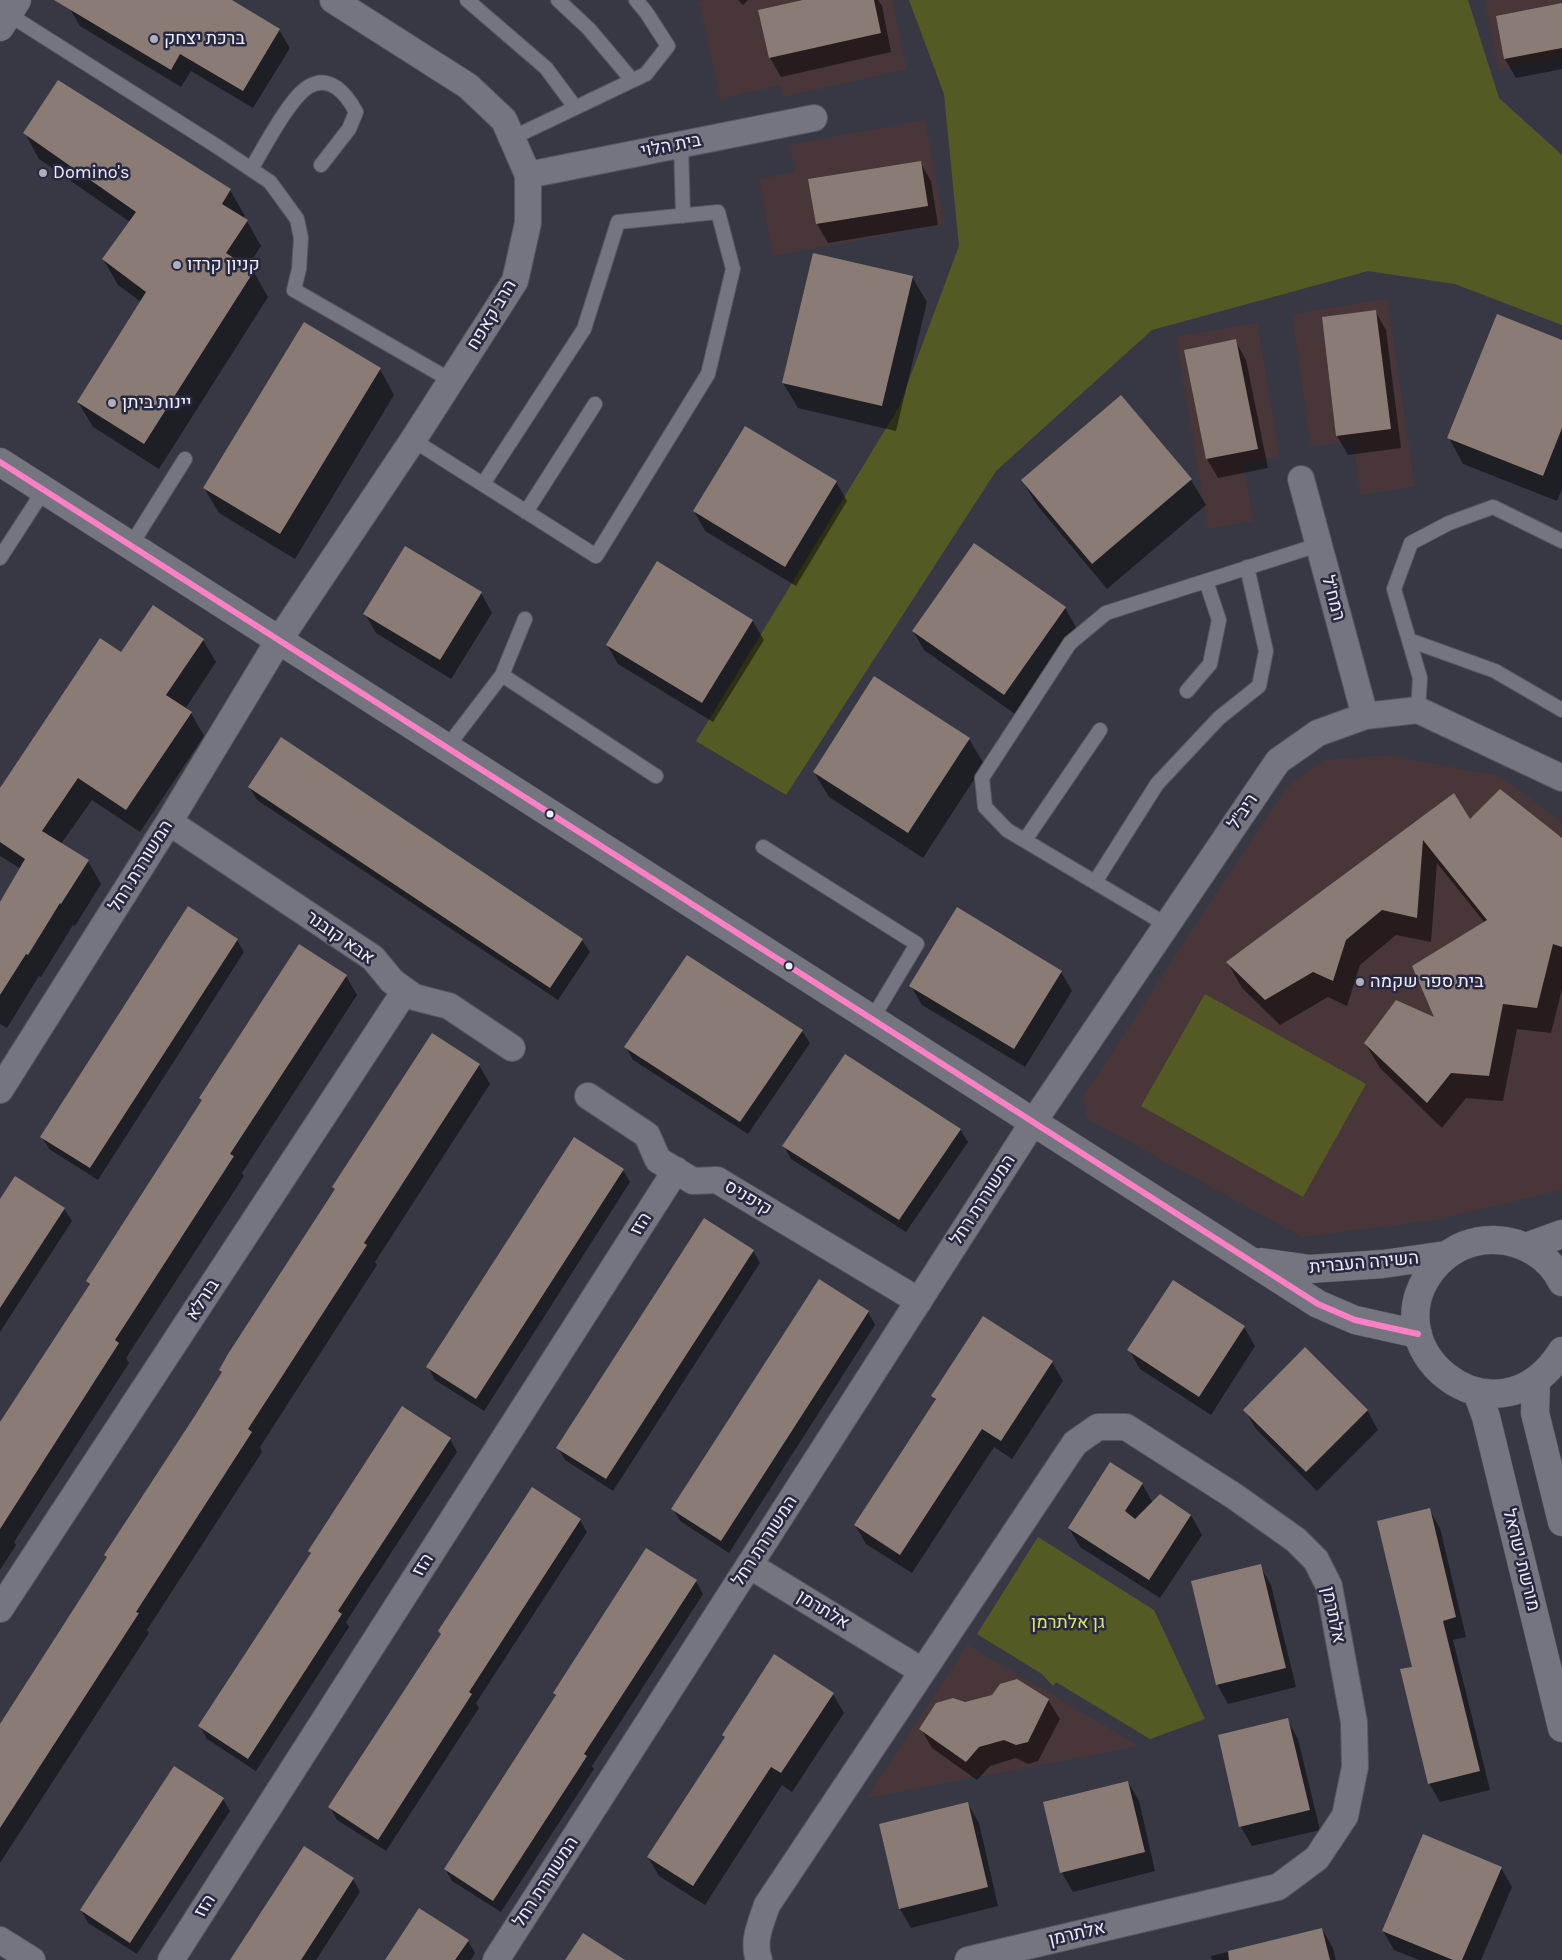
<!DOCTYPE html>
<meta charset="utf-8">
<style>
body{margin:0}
canvas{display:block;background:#383845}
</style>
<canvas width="1562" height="1960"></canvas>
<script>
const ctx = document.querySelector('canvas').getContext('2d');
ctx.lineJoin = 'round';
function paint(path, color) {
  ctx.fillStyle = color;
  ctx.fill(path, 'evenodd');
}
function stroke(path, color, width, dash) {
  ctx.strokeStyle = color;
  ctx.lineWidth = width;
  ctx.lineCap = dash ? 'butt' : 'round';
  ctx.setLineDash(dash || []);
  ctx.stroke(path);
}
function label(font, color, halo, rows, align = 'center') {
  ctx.font = font + ' Karla,Heebo,sans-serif';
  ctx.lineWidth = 5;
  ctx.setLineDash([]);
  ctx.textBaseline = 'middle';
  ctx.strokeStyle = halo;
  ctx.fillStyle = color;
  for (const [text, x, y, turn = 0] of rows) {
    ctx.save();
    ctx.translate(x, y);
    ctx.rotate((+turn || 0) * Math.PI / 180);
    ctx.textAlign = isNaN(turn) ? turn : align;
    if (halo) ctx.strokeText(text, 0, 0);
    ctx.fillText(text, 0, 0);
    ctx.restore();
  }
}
paint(new Path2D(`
 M 706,0 L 892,0 L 907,69 L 783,97 L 780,85 L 720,99 L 699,2 Z
 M 1485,0 L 1562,0 L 1562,57 L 1498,70 Z
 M 925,120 L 944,224 L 773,256 L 759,179 L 795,172 L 790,145 Z
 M 1387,299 L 1415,486 L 1361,495 L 1353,440 L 1311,447 L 1292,314 Z
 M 1257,323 L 1280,456 L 1243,463 L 1253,521 L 1208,529 L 1176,337 Z
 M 1388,755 L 1499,776 L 1562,822 L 1562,1190 L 1435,1220 L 1302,1237 L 1088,1119 L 1082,1098 L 1286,788 L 1323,760 Z
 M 967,1645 L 1139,1746 L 867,1798 Z`), '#483639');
paint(new Path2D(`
 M 909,0 L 1468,0 L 1499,98 L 1562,155 L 1562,325 L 1455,284 L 1368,271 L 1152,330 L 996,471 L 786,795 L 696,741 L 899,407 L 959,246 L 944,94 Z
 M 1205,994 L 1366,1084 L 1303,1197 L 1141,1106 Z
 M 1038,1537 L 1154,1610 L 1205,1719 L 1150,1739 L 1056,1682 L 1053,1686 L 1042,1674 L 977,1634 Z`), '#555a25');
paint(new Path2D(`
 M 75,0 L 229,0 L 279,30 L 290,48 L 253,108 L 191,71 L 181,87 L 80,26 L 70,9 Z
 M 738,0 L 748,0 L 743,5 Z
 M 809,0 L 878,0 L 882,6 L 891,52 L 781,77 L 770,58 Z
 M 1562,4 L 1562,69 L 1516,78 L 1505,59 L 1497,17 Z
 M 25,133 L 230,190 L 245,216 L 243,218 L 247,221 L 261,246 L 247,268 L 254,272 L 268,297 L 159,469 L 93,427 L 78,402 L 141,302 L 118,285 L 103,259 L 130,222 L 39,159 Z
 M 920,162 L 931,181 L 938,225 L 828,243 L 817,224 Z
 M 912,277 L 927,302 L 896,431 L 798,408 L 783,383 Z
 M 1375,311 L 1386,330 L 1401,448 L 1348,455 L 1337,436 Z
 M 1235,340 L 1246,360 L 1268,468 L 1218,478 L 1207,459 Z
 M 1562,341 L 1562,489 L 1557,501 L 1463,464 L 1449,438 Z
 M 380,369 L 394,395 L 295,559 L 219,513 L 204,488 Z
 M 1121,396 L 1191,480 L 1206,505 L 1107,589 L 1037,505 L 1022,480 Z
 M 836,482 L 847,501 L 796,586 L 705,531 L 694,511 Z
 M 481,593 L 492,613 L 451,679 L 376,633 L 365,614 Z
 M 1065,608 L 1076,627 L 1015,714 L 924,650 L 913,631 Z
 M 752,620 L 764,640 L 713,722 L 618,664 L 607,645 Z
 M 203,640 L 216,662 L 185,709 L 191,713 L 204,736 L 140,832 L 92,800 L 61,844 L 88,861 L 101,884 L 75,926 L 73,925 L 41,977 L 39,976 L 7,1028 L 0,1024 L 0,904 L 21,869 L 0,856 L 0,791 L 121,654 Z
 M 969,739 L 984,764 L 923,858 L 829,797 L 814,772 Z
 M 249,787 L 582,940 L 590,952 L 558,1000 L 257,800 Z
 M 1453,794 L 1470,821 L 1562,839 L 1562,989 L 1551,1033 L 1517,1029 L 1503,1101 L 1466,1098 L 1442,1128 L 1380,1068 L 1365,1043 L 1436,1019 L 1485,923 L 1437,863 L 1431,942 L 1396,935 L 1360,965 L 1347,1006 L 1328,997 L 1280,1025 L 1242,988 L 1228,963 Z
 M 237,940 L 244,952 L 98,1180 L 49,1149 L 42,1137 Z
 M 1061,972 L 1072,991 L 1025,1067 L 922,1005 L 911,986 Z
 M 346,976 L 357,995 L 242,1173 L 244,1176 L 126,1358 L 129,1363 L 14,1542 L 16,1545 L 0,1570 L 0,1425 L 90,1286 L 87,1281 L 203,1102 L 201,1098 Z
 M 802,1031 L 810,1043 L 748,1134 L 633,1060 L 626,1047 Z
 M 479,1065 L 490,1084 L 375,1262 L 377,1265 L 260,1447 L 262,1452 L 147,1630 L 149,1633 L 0,1863 L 0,1725 L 108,1558 L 106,1555 L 197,1415 L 222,1373 L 220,1370 L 336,1190 L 334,1187 Z
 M 960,1129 L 968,1142 L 906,1232 L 791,1159 L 784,1146 Z
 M 623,1170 L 630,1182 L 484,1411 L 435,1380 L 428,1367 Z
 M 0,1201 L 64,1209 L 72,1221 L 0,1332 Z
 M 753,1251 L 760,1263 L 613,1491 L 565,1460 L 558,1448 Z
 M 868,1312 L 875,1325 L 729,1553 L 680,1521 L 673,1509 Z
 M 1244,1327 L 1255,1346 L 1211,1415 L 1140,1369 L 1129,1350 Z
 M 1052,1362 L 1063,1381 L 1012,1459 L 994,1447 L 912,1573 L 866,1544 L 855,1525 L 936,1401 L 933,1396 Z
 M 1245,1410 L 1367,1410 L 1378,1430 L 1317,1491 L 1256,1429 Z
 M 450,1439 L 457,1452 L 346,1622 L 349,1627 L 256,1771 L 207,1739 L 200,1726 L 311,1555 L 309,1551 Z
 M 1111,1464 L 1142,1484 L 1153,1503 L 1191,1515 L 1202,1535 L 1160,1598 L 1080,1547 L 1069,1528 Z
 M 1429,1509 L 1440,1528 L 1466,1637 L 1453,1640 L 1490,1790 L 1440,1802 L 1429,1783 L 1413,1667 Z
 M 580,1520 L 587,1532 L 476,1703 L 479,1708 L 386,1851 L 337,1820 L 330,1807 L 441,1635 L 439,1631 Z
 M 1260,1566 L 1271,1585 L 1296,1687 L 1228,1704 L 1217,1684 Z
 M 696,1581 L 703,1594 L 592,1766 L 594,1769 L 501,1912 L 452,1881 L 445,1869 L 556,1697 L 554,1693 Z
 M 833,1694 L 844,1713 L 792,1792 L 782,1785 L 705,1905 L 659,1876 L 648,1857 L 725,1738 L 724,1735 Z
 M 1048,1700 L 1060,1719 L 1038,1761 L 1028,1764 L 1016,1758 L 990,1766 L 977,1780 L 932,1748 L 921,1729 L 964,1704 Z
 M 1287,1719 L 1298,1739 L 1320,1830 L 1252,1846 L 1241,1827 L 1219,1736 Z
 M 1128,1782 L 1139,1801 L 1155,1871 L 1073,1892 L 1062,1873 Z
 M 223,1799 L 230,1811 L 137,1954 L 88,1923 L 81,1910 Z
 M 968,1804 L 979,1823 L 998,1906 L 911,1928 L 900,1909 Z
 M 1501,1868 L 1512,1887 L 1481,1960 L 1419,1960 L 1394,1950 L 1383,1931 Z
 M 353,1879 L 360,1892 L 316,1960 L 231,1960 Z
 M 1322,1929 L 1333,1948 L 1336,1960 L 1212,1960 L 1211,1956 Z
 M 468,1941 L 475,1953 L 471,1960 L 387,1960 Z`), '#0007');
paint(new Path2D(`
 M 54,0 L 232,0 L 280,29 L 243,91 L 180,54 L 171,70 Z
 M 803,0 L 874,0 L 881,33 L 769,58 L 758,10 Z
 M 1562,3 L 1562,48 L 1504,59 L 1496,16 Z
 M 58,80 L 231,189 L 222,204 L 248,220 L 226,253 L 254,271 L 144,444 L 77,402 L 146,292 L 102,259 L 136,212 L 23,133 Z
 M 921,161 L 928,206 L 816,224 L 808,179 Z
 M 813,253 L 913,276 L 882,406 L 782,383 Z
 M 1376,310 L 1391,429 L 1336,436 L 1322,317 Z
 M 1497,314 L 1562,340 L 1562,428 L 1543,476 L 1447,438 Z
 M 304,322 L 381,368 L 280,534 L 203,488 Z
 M 1236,339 L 1258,449 L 1206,459 L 1184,350 Z
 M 1121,395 L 1192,479 L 1092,564 L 1021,480 Z
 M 745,426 L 837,481 L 785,567 L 693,511 Z
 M 974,543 L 1066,607 L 1004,695 L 912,631 Z
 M 405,546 L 482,592 L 440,660 L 363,614 Z
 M 657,561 L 753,620 L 702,703 L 606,645 Z
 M 153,605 L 204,639 L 166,695 L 192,712 L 126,810 L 78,778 L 42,831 L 89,860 L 61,904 L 60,903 L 28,955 L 26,954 L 0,995 L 0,902 L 25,859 L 0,842 L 0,788 L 100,638 L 121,652 Z
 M 874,676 L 970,738 L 908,833 L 813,772 Z
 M 281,737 L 583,939 L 550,988 L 248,787 Z
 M 1500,789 L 1562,838 L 1562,947 L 1553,944 L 1537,1008 L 1503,1004 L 1489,1076 L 1451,1073 L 1427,1103 L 1364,1043 L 1396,1000 L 1434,1017 L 1412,966 L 1487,920 L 1423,840 L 1417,918 L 1382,910 L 1346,940 L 1333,981 L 1313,972 L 1265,1000 L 1226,962 L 1454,793 L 1470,819 Z
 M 188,906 L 238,939 L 90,1168 L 40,1137 Z
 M 957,907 L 1062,971 L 1014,1049 L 909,986 Z
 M 299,944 L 347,975 L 230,1154 L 234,1156 L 115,1340 L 119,1343 L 0,1529 L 0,1422 L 90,1284 L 86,1281 L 202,1100 L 199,1098 Z
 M 687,955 L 803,1030 L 740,1122 L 624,1047 Z
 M 432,1033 L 480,1064 L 364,1243 L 367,1245 L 248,1429 L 252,1432 L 136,1612 L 139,1613 L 0,1828 L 0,1724 L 107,1557 L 104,1555 L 196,1414 L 222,1372 L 219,1370 L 228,1354 L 335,1189 L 332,1187 Z
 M 845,1054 L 961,1129 L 899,1220 L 782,1146 Z
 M 574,1137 L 624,1169 L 476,1399 L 426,1367 Z
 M 15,1176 L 65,1208 L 0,1308 L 0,1199 Z
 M 704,1218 L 754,1250 L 606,1479 L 556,1448 Z
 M 819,1279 L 869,1311 L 721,1541 L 671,1509 Z
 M 1173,1280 L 1245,1326 L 1199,1397 L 1127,1350 Z
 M 983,1316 L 1053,1361 L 1001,1441 L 982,1429 L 900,1555 L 854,1525 L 936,1399 L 931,1396 Z
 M 1305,1347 L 1368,1410 L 1306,1472 L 1243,1410 Z
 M 402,1406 L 451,1438 L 338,1611 L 342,1614 L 248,1759 L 198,1726 L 311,1553 L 308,1551 Z
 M 1110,1462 L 1143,1483 L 1125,1511 L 1135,1519 L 1160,1494 L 1191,1515 L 1149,1580 L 1068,1528 Z
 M 532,1487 L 581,1519 L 469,1692 L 472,1694 L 378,1840 L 328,1807 L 441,1634 L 438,1631 Z
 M 1430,1508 L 1456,1617 L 1443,1621 L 1480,1771 L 1428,1784 L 1400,1669 L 1412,1667 L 1377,1521 Z
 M 646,1548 L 697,1580 L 584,1754 L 587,1756 L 578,1770 L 493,1901 L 444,1869 L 556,1695 L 553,1693 Z
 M 1261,1564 L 1286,1668 L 1216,1685 L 1191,1581 Z
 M 774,1654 L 834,1693 L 781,1773 L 771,1767 L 693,1886 L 647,1857 L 725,1737 L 722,1735 Z
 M 1017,1679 L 1049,1699 L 1028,1742 L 1016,1745 L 1004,1740 L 979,1747 L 966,1762 L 919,1729 L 936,1703 L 953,1698 L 965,1702 L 992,1695 L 1000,1684 Z
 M 1288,1718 L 1310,1810 L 1239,1827 L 1218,1735 Z
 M 174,1766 L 224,1798 L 130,1943 L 80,1910 Z
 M 1128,1781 L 1145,1852 L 1060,1873 L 1043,1802 Z
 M 968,1802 L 988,1887 L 899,1909 L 879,1824 Z
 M 1423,1834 L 1502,1867 L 1462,1960 L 1453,1960 L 1382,1931 Z
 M 304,1846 L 354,1878 L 301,1960 L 230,1960 Z
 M 419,1908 L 469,1940 L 455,1960 L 385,1960 Z
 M 1322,1928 L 1330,1960 L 1229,1960 L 1228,1951 Z
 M 583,1933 L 625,1960 L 565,1960 Z`), '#8a7b75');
const service = new Path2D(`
 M 467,0 L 546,68 L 575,107
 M 558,0 L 589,29 L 632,80
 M 8,14 L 218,147 L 270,182 L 297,219 L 301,238 L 299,269 L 294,290 L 452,381
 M 512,138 L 646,74 L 668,46 L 646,12 L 636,0
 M 681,144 L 683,216
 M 251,169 C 264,148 289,99 308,87 C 330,73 347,95 356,112 L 349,129 L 321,165
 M 413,440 L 596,556 L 708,374 L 733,269 L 718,212 L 618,222 L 584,329 L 483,484
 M 526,512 L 595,404
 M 131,545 L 185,459
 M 0,558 L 44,490
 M 1409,640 L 1495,671 L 1562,710
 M 502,675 L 656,776
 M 1187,691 L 1210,664 L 1219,620 L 1206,581
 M 1418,710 L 1420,678 L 1394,589 L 1411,543 L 1449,523 L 1493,507 L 1562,541
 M 447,747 L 502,675 L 525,619
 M 1025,840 L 1100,730
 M 763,847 L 917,944 L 872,1019
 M 1095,882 L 1157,784 L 1219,718 L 1259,686 L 1266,651 L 1247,567
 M 1167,925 L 1007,830 L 985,807 L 982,778 L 1070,643 L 1106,613 L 1318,545`);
const minor = new Path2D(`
 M 528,175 L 814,118
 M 1301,479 L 1365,716
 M 169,822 L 373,958 L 392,981 L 414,997 L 449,1006 L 512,1048
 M 0,1090 L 169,822 L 279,640 L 413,440 L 515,281 L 528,223 L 528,175 L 504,120 L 468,86 L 333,0
 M 588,1096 L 647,1135 L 658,1160 L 693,1181 L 717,1180 L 919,1301
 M 749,1565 L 922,1671
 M 0,1609 L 405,991
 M 0,1940 L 32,1960
 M 171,1960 L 676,1170
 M 496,1960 L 1034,1121 L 1278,761 L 1318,733 L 1365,716 L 1418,710 L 1562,778
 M 759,1960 C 752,1941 761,1923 767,1905 L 1075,1443 L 1098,1427 L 1126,1427 L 1234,1496 L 1296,1540 L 1316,1560 L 1329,1586 L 1354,1722 L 1355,1767 L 1345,1816 L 1317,1858 L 1278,1887 L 968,1960`);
const tertiary = new Path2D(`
 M 0,27 L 17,0
 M 0,462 L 1318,1304 L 1355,1320 L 1418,1334
 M 1526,1247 L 1562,1234
 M 1261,1262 L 1310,1269 L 1383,1264 L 1446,1255
 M 1562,1282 C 1550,1257 1524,1241 1495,1240 C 1473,1239 1453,1248 1438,1263 C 1362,1344 1496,1456 1562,1351
 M 1536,1380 L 1535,1413 L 1562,1522
 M 1477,1392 L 1486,1417 L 1562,1728`);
stroke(service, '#565662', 16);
stroke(minor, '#565662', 28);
stroke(tertiary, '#565662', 29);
stroke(service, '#757580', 14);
stroke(minor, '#757580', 26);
stroke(tertiary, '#757580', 28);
stroke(new Path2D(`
 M 0,462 L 1318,1304 L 1355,1320 L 1418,1334`), '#ff80c5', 6);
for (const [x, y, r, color] of [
 [154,39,5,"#aeafbc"],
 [43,173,5,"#aeafbc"],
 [177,265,5,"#aeafbc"],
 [112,403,5,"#aeafbc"],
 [550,814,4.5,"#eeeffc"],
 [789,966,4.5,"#eeeffc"],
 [1360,982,5,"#aeafbc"]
]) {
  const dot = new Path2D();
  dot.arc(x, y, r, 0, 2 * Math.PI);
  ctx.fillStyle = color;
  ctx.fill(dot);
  stroke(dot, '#282840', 2);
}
label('18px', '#eeeffc', '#282840', [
 ["ברכת יצחק",164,39],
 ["Domino's",53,173],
 ["קניון קרדו",187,265],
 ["יינות ביתן",122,403],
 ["בית ספר שקמה",1370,982]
], 'left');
label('18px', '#eeeffc', '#282840', [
 ["בית הלוי",671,146,-11],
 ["הרב קאפח",492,315,-59],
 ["רמח\"ל",1333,598,75],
 ["ריב\"ל",1243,812,-56],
 ["המשוררת רחל",141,866,-58],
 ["אבא קובנר",340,938,35],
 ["קיפניס",748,1198,31],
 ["המשוררת רחל",983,1200,-57],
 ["הזז",641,1224,-57],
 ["השירה העברית",1364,1263,-5],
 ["בורלא",203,1300,-57],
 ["המשוררת רחל",765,1541,-57],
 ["מורשת ישראל",1521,1560,76],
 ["הזז",423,1565,-57],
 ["אלתרמן",823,1610,31],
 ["אלתרמן",1333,1615,78],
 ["המשוררת רחל",546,1882,-57],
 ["הזז",205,1906,-57],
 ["אלתרמן",1077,1934,-13]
]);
label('18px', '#dce86a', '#282840', [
 ["גן אלתרמן",1068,1623]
]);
</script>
